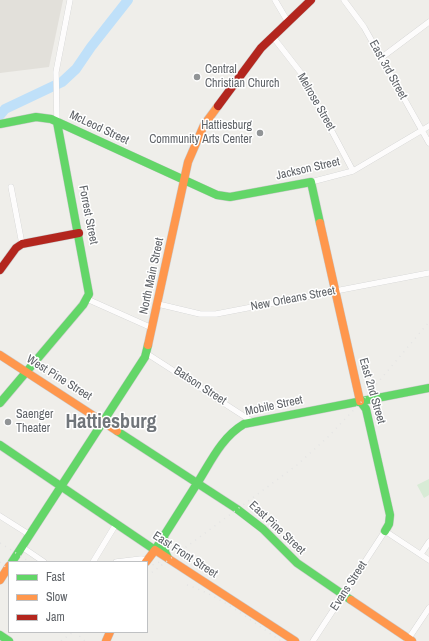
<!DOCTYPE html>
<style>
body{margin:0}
#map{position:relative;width:429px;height:641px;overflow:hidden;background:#efeeea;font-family:"Archivo Narrow",sans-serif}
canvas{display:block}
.legend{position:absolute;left:8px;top:561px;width:140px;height:72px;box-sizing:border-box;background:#fff;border:1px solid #bfc1c3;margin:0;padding:5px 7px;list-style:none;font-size:12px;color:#5f6368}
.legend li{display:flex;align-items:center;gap:8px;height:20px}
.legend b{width:20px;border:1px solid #bfc1c3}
</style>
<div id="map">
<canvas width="429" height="641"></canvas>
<ul class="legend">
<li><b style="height:5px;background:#63d668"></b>Fast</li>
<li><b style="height:5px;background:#ff974d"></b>Slow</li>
<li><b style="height:5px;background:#b3261e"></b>Jam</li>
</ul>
</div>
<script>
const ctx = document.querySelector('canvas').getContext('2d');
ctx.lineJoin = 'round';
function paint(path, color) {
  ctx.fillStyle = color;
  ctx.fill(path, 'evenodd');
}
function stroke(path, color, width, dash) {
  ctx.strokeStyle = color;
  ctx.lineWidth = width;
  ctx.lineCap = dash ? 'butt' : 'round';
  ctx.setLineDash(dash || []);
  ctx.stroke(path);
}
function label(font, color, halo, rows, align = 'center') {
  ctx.font = font + ' "Archivo Narrow",sans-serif';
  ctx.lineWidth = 3;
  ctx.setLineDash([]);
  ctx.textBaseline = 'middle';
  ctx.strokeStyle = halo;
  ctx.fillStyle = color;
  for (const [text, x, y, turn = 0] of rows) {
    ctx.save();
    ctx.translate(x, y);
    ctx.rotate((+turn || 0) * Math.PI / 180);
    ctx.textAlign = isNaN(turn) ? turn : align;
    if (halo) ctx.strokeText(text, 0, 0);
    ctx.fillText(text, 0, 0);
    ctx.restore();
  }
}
paint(new Path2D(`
 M 0,0 L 63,0 L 49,67 L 0,73 Z`), '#e2e0da');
paint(new Path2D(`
 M 429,479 L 429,495 L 424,498 L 417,485 Z`), '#d8ebd6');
stroke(new Path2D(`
 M 0,115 L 5,109 L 62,82 L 76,69 L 91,47 L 128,0`), '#bfe0f9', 10);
const street = new Path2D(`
 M 275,0 L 288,22
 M 344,0 L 364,27 L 429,143
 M 273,37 L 301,73 L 353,171
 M 381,58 L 429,22
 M 57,122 L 56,72 L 70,0
 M 311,182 L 353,171 L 429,126
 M 11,187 L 22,244
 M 87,299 L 152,328
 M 158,304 L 200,314 L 216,314 L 429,273
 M 146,353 L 253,422
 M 0,516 L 30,535
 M 22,547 L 44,562
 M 421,554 L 429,542
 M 93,562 L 116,524
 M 116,562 L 141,559 L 148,560
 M 313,641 L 385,531 L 429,560
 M 407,641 L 429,608`);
const fast = new Path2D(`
 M 0,124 L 36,117 L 51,119 L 217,195 L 230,197 L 311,182 L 320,223
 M 360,401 L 366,409 L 390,515 L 389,524 L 385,531
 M 0,403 L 83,305 L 89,294 L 57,122
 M 117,431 L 237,509 L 263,529 L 297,563 L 351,600
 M 0,445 L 155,550 L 198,482
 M 198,482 C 211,461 222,437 244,424 L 429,388
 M 164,536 L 165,552 L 168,558
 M 12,562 L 145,357 L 148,345
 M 0,635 L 9,641`);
const slow = new Path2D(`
 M 320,223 L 360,401
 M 148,345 L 188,162 L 204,125 L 218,106
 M 0,355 L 117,431
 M 146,562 L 155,550 L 295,641
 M 0,580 L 9,566
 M 351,600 L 412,641
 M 106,641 L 110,632`);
const jam = new Path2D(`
 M 218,106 L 261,48 L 311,0
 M 0,270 L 16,248 L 22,244 L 79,233`);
stroke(street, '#cbcccc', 6);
stroke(fast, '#cacacb', 9);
stroke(slow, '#cacacb', 9);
stroke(jam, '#cacacb', 9);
stroke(street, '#fdfcfc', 5.5);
stroke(fast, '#63d668', 8);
stroke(slow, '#ff974d', 8);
stroke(jam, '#b3261e', 8);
stroke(new Path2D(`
 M 0,543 L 30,562
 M 0,562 L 9,570
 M 147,567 L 162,561
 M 147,576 L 297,465 L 329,436 L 363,400 L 429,322
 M 187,585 C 221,596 251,621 281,641
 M 75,632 L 85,641
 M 61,641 L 73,632`), '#e4e4e4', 1.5, [1, 5]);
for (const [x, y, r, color] of [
 [197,77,4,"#919496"],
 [260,133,4,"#919496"],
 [8,422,4,"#919496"]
]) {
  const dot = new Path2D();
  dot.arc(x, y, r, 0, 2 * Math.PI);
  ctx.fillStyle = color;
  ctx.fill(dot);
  stroke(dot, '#fff', 1.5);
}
label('12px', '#5f6368', '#fff', [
 ["Central",205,70],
 ["Christian Church",205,84],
 ["Hattiesburg",252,126,"right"],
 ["Community Arts Center",252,140,"right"],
 ["Saenger",16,415],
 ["Theater",16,429]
], 'left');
label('12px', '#5f6368', '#fff', [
 ["East 3rd Street",388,70,61],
 ["Melrose Street",316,102,60],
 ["McLeod Street",99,128,25],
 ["Jackson Street",308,169,-13],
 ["Forrest Street",88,215,79],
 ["North Main Street",152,276,-78],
 ["New Orleans Street",293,299,-11],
 ["West Pine Street",59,378,32],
 ["Batson Street",200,386,33],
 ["East 2nd Street",372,391,74],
 ["Mobile Street",274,406,-12],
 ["East Pine Street",277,528,43],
 ["East Front Street",185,555,33],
 ["Evans Street",349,586,-57]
]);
label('bold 20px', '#70757a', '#fff', [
 ["Hattiesburg",111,423]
]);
</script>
